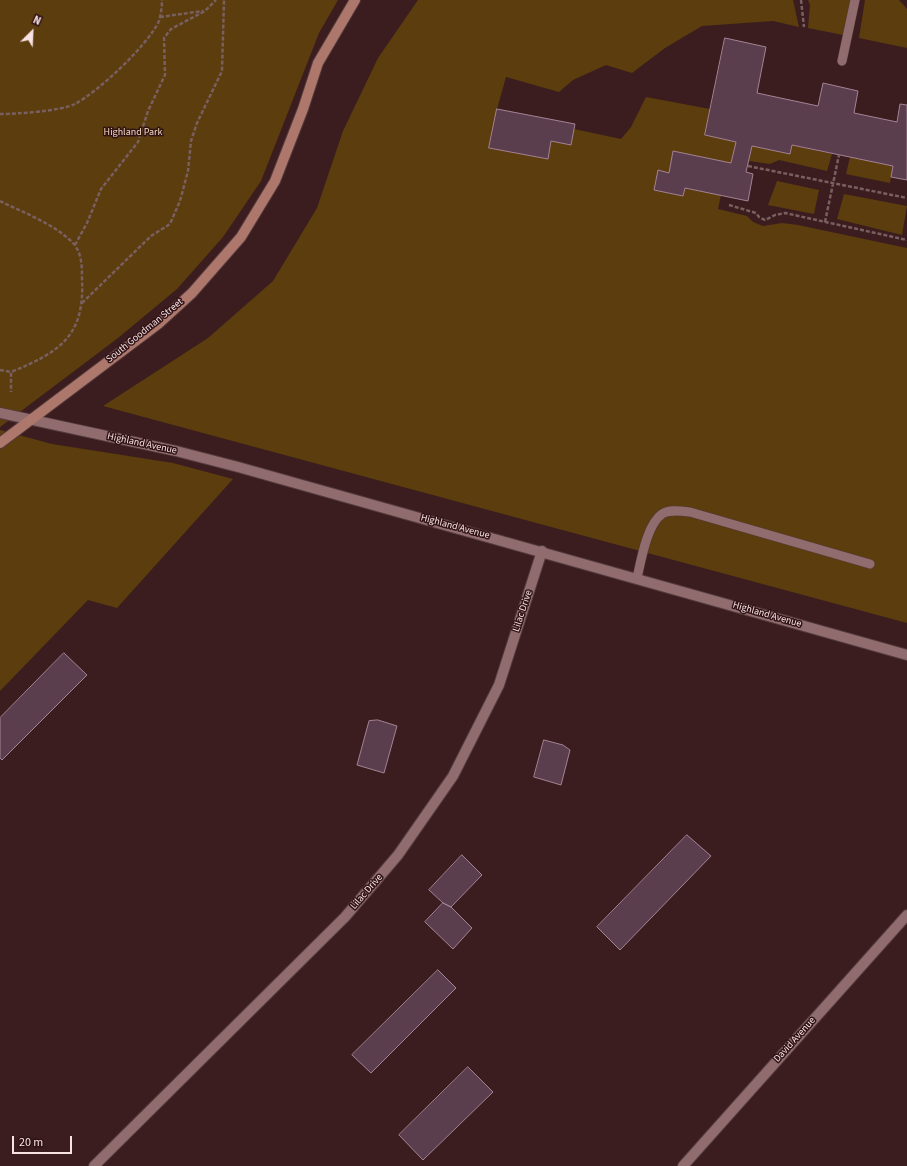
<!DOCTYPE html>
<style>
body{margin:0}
#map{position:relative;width:907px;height:1166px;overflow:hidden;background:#3b1d1f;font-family:"Source Sans 3",sans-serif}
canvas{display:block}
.north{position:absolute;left:12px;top:12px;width:40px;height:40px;-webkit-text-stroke:3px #301316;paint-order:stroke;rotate:24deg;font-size:11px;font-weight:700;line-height:16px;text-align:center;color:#f8e2e3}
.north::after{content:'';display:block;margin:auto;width:14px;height:18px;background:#f8e2e3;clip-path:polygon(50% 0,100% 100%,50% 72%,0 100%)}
.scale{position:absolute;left:12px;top:1136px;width:60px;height:18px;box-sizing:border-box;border:2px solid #f8e2e3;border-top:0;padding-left:5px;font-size:12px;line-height:14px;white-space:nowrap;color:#f8e2e3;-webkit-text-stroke:3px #301316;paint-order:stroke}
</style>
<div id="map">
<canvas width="907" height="1166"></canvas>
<div class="north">N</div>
<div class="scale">20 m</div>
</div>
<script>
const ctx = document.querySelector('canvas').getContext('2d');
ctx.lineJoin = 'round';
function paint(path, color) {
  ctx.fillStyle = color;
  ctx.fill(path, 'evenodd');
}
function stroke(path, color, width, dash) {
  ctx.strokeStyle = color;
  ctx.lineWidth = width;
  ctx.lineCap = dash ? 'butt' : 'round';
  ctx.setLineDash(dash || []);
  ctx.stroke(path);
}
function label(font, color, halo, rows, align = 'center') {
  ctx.font = font + ' "Source Sans 3",sans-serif';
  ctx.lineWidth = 3;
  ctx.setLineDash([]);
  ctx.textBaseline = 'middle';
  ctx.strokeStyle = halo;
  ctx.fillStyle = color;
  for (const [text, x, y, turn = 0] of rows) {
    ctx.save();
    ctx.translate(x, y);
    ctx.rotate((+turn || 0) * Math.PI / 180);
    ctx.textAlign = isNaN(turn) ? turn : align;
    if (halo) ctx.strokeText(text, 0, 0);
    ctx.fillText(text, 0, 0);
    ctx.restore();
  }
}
paint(new Path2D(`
 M 0,0 L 338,0 L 319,33 L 261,181 L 223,237 L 177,289 L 118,338 L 0,427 Z
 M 418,0 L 793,0 L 799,27 L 773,21 L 702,26 L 665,48 L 632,73 L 606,65 L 573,80 L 559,92 L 506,77 L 497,109 L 489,148 L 548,159 L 551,141 L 571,145 L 574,129 L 621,139 L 631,127 L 646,97 L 710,109 L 705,135 L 736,142 L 731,163 L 673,151 L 669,173 L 658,171 L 654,190 L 683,196 L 685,188 L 721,195 L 718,209 L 747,216 L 753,222 L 763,226 L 782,223 L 798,225 L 907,248 L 907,623 L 103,406 L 208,338 L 273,281 L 317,208 L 343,131 L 378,58 Z
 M 808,0 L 851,0 L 843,35 L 808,28 L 810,5 Z
 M 865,0 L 899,0 L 907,9 L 907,48 L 859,38 Z
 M 792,145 L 832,154 L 827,171 L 779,160 L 770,164 L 749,161 L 752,146 L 790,154 Z
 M 850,157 L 893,166 L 890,183 L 846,174 Z
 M 777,181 L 819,190 L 814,214 L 768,205 Z
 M 844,194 L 907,206 L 902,235 L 837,219 Z
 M 0,430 L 52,444 L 173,463 L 233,479 L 117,608 L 88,600 L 0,691 Z`), '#5c3d0d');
const building = new Path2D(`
 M 725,38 L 766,47 L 757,93 L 818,106 L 823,83 L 858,91 L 854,113 L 897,122 L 900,104 L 907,105 L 907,180 L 891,177 L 893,166 L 792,145 L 790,154 L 752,146 L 746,172 L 753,174 L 748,201 L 685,188 L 683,196 L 654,190 L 658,170 L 669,173 L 673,151 L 731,163 L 736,142 L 705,135 Z
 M 497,109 L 575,124 L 571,145 L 551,141 L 548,159 L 489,148 Z
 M 64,653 L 87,675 L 2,760 L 0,758 L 0,718 Z
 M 378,720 L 397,726 L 384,773 L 357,765 L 369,721 Z
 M 544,740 L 563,745 L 570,750 L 561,785 L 534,777 Z
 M 687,835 L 711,856 L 620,950 L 597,927 Z
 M 462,855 L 482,875 L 451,907 L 443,903 L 429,890 Z
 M 443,903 L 451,907 L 472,928 L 453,949 L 425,922 Z
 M 438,970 L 456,988 L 371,1073 L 352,1055 Z
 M 468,1067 L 493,1092 L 423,1160 L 399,1135 Z`);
paint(building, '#5b3e4e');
stroke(building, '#a48394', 1);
const service = new Path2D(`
 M 842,61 L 855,0
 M 637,578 C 641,561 647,524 662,514 C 670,509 681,511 690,512 L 870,564`);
const minor = new Path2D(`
 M 94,1166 L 345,917 L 398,855 L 453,776 L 499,685 L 542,551
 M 683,1166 L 907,915`);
const tertiary = new Path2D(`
 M 0,413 L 176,451 L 238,467 L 907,655`);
const secondary = new Path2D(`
 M 0,443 L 158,324 L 192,293 L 241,237 L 275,181 L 303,109 L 318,63 L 355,0`);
stroke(service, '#543b3d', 10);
stroke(minor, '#543b3d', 12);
stroke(tertiary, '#543b3d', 12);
stroke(secondary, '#543b3d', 12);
stroke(new Path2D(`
 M 801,0 L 804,27
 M 160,17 L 203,11
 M 0,114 C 17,114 61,111 75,104 C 99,91 148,45 159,21 C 161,14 162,7 162,0
 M 748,166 L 907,198
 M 0,201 C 24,213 55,224 74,244 C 82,254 82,267 82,279 C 85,336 60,352 11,372 L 11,392
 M 729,205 L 756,213 L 759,217 L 765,220 L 775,215 L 785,213 L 907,240
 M 825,222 L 839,155
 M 75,245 L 87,223 L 101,189 L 138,142 L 148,111 L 165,75 L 164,38 L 171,29 L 205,11 L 216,0
 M 82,303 L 151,236 L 170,224 L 180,201 L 188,171 L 191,141 L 197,123 L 222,71 L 224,0
 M 0,370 L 11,372`), '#7a5f60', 2.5, [4, 2]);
stroke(service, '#916c6e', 9);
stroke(minor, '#916c6e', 10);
stroke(tertiary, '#916c6e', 10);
stroke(secondary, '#ae776c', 10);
label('10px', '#f7ddbd', '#301316', [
 ["Highland Park",133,133]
]);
label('10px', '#f8e2e3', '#301316', [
 ["South Goodman Street",145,331,-39],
 ["Highland Avenue",142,444,12],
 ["Highland Avenue",455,527,15],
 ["Lilac Drive",523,611,-72],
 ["Highland Avenue",767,615,16],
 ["Lilac Drive",367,892,-49],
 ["David Avenue",795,1040,-48]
]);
</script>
